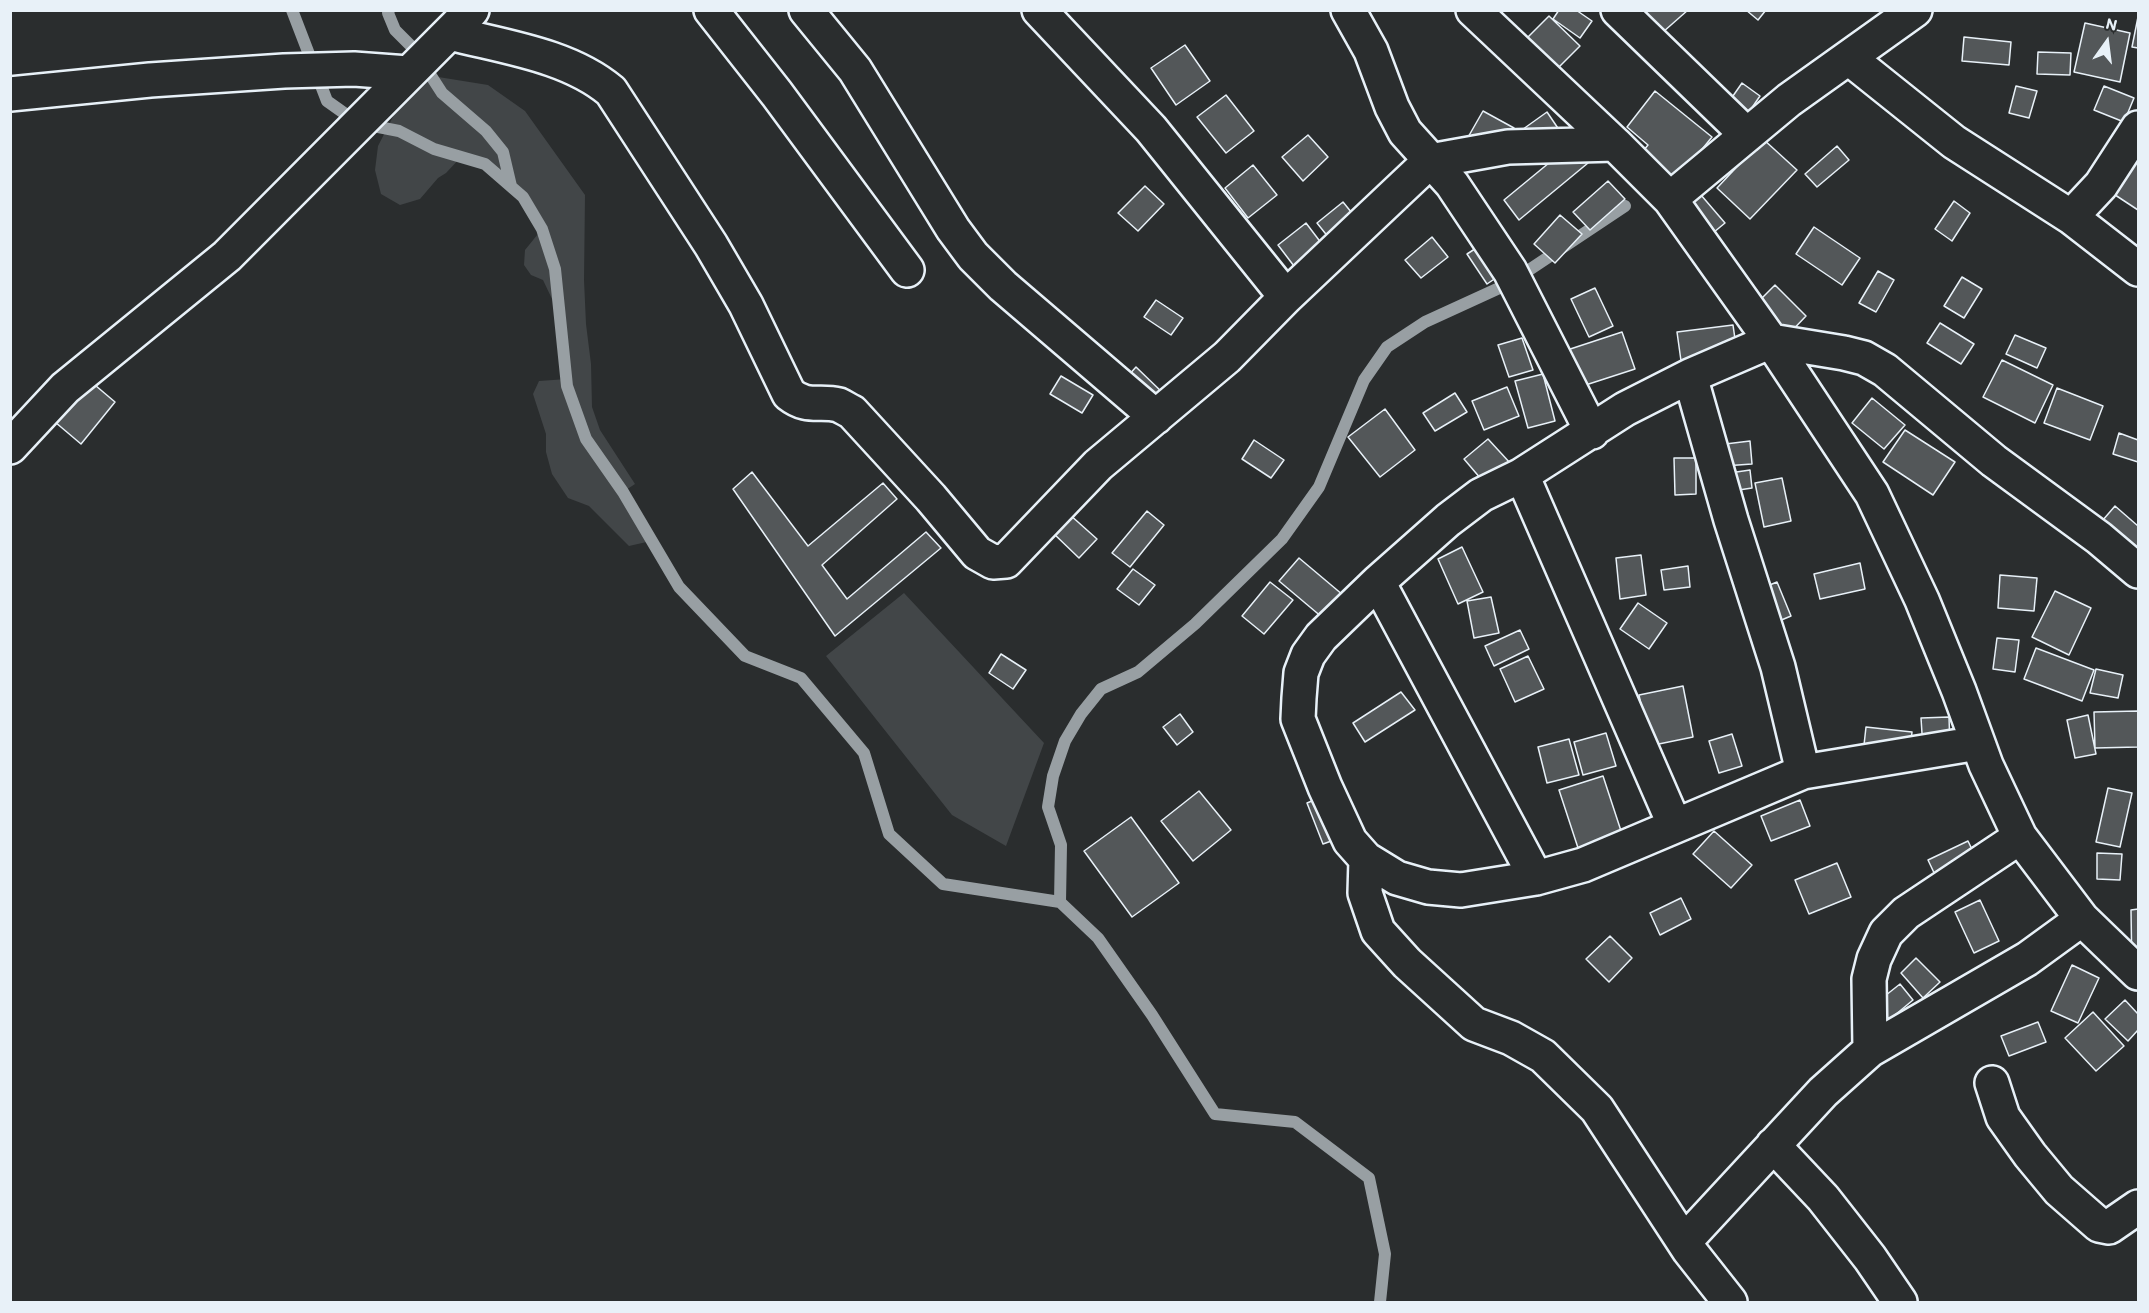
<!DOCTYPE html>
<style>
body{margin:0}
#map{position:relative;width:2149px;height:1313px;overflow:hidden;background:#2a2d2e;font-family:Itim,sans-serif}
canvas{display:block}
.frame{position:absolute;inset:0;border:12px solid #e8f1f8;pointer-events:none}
.north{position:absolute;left:2077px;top:12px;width:60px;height:60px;-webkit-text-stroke:4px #2a2d2e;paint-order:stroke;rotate:14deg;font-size:16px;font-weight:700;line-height:24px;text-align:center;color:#e8f1f8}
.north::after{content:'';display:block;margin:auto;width:21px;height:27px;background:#e8f1f8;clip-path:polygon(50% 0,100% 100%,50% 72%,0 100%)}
</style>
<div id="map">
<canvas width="2149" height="1313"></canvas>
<div class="frame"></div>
<div class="north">N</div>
</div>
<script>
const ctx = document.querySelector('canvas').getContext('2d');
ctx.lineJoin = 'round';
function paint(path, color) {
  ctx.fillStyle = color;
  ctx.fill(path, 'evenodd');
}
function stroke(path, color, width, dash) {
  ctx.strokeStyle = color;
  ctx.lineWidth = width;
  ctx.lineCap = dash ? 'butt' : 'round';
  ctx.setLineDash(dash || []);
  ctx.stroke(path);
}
paint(new Path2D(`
 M 432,76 L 488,85 L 525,111 L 585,195 L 584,280 L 586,324 L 591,364 L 592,407 L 600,430 L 635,484 L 623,492 L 651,541 L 629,546 L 589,506 L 568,498 L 552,474 L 546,452 L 546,434 L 533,394 L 539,381 L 567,379 L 561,318 L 543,280 L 531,275 L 524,265 L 525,250 L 542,229 L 523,197 L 485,164 L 461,157 L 446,173 L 438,178 L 420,199 L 400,205 L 381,194 L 375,170 L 378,146 L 397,109 L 417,84 Z
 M 904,593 L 1044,743 L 1006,846 L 952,815 L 826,656 Z`), '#424648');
stroke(new Path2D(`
 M 292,10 L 327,101 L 358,123 L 399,131 L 434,149 L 485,164 L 523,197 L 542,229 L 555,269 L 567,386 L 586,439 L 623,492 L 679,587 L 745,656 L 801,678 L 864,753 L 889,834 L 943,884 L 1060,902 L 1098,938 L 1152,1015 L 1215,1114 L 1295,1122 L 1369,1178 L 1385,1254 L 1380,1302
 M 389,10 L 388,13 L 395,30 L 413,48 L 442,93 L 486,131 L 503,152 L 511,186
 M 1060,902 L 1061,845 L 1048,807 L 1053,776 L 1065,741 L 1081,714 L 1101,689 L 1138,672 L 1195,624 L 1282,539 L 1319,487 L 1364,380 L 1387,347 L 1425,322 L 1508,284 L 1625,206`), '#989fa3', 12);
const building = new Path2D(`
 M 1559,10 L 1576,10 L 1592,21 L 1580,38 L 1553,19 Z
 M 1644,10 L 1688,10 L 1663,32 Z
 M 1746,10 L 1766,10 L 1758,20 Z
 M 1549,16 L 1580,46 L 1548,78 L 1517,48 Z
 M 2138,17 L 2138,48 L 2132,47 Z
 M 2085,23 L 2130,33 L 2120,82 L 2074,72 Z
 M 1964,37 L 2011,42 L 2009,65 L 1962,61 Z
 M 1185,45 L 1210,81 L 1176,105 L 1151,68 Z
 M 2038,52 L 2071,53 L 2070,75 L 2037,74 Z
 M 1742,83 L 1760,96 L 1738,128 L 1719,116 Z
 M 2016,86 L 2037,91 L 2029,118 L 2009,113 Z
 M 2104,86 L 2134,98 L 2124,122 L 2094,110 Z
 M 1655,91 L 1712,137 L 1669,190 L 1634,162 L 1648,145 L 1627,127 Z
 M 1226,95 L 1254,131 L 1226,153 L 1197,117 Z
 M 1483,111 L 1514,128 L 1494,163 L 1463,146 Z
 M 1547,112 L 1568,143 L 1519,132 Z
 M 1308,135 L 1328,157 L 1303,181 L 1282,157 Z
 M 1763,139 L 1797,170 L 1750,219 L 1717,188 Z
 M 1572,144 L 1588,163 L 1519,220 L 1504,200 Z
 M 1837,146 L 1849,160 L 1817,187 L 1805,174 Z
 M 2124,155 L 2138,164 L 2138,210 L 2103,187 Z
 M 1253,165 L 1277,195 L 1248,218 L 1225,188 Z
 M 1608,181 L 1625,199 L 1590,230 L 1573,212 Z
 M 1145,186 L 1164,204 L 1138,231 L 1118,213 Z
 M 1701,195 L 1725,223 L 1708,237 L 1685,210 Z
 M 1954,201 L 1970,213 L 1952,241 L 1935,229 Z
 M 1343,202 L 1356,218 L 1329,238 L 1317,223 Z
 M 1560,215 L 1582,234 L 1555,263 L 1534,244 Z
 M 1306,223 L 1325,248 L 1297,270 L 1278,245 Z
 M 1814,227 L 1860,258 L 1842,285 L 1796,254 Z
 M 1432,237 L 1448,257 L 1421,278 L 1405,260 Z
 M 1492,238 L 1512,267 L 1487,284 L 1467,254 Z
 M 1878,271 L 1894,280 L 1876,312 L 1859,303 Z
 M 1962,277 L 1982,289 L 1964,318 L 1944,306 Z
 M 1775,285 L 1806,316 L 1785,338 L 1753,307 Z
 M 1595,288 L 1613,326 L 1589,337 L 1571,299 Z
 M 1156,300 L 1183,318 L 1171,335 L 1144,317 Z
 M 1940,323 L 1974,344 L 1961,364 L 1927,343 Z
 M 1733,325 L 1738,360 L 1682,368 L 1677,332 Z
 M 1622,332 L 1635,369 L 1561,393 L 1549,356 Z
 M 2015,335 L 2046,348 L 2037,368 L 2006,354 Z
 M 1522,338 L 1533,370 L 1509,377 L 1498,345 Z
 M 2002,360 L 2053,385 L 2035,423 L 1983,397 Z
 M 1136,367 L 1165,395 L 1147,414 L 1118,387 Z
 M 1543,374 L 1555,421 L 1528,428 L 1515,381 Z
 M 1061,376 L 1093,395 L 1082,413 L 1050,394 Z
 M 89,380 L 115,402 L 81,444 L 55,422 Z
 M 1507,387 L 1519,416 L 1484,430 L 1472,401 Z
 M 2057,388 L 2103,406 L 2090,440 L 2044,423 Z
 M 1455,393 L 1467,412 L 1435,431 L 1423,413 Z
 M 1872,398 L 1905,425 L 1884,449 L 1852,423 Z
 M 1385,409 L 1415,450 L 1380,477 L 1348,437 Z
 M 1905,430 L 1955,462 L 1933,495 L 1883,462 Z
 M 2119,433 L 2138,440 L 2138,462 L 2113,454 Z
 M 1488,439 L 1511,464 L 1487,486 L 1464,459 Z
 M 1254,440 L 1284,460 L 1271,478 L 1242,459 Z
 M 1750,441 L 1752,464 L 1710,467 L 1709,446 Z
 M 1674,458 L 1696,458 L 1696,494 L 1675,495 Z
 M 1750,470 L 1752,488 L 1719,493 L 1716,475 Z
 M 752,472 L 808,546 L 883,483 L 897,499 L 822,565 L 847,599 L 926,532 L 941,548 L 835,636 L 733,489 Z
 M 1782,478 L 1791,521 L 1764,527 L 1755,483 Z
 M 2115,506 L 2138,526 L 2138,564 L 2096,528 Z
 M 1147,511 L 1164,525 L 1130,567 L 1112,553 Z
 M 1069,514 L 1097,539 L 1079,558 L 1052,532 Z
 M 1462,547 L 1483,592 L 1458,604 L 1438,559 Z
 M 1641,555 L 1646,595 L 1620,599 L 1616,558 Z
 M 1299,558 L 1343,595 L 1323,618 L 1279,581 Z
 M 1860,563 L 1865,589 L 1820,599 L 1814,574 Z
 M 1688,566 L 1690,587 L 1664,590 L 1661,570 Z
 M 1133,569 L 1155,585 L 1139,605 L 1117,589 Z
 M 2000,575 L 2037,578 L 2034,611 L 1998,608 Z
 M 1270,582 L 1293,600 L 1264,634 L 1242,616 Z
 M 1777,582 L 1791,616 L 1760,629 L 1745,595 Z
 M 2055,591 L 2091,608 L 2069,655 L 2032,637 Z
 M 1491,597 L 1499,633 L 1474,638 L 1467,601 Z
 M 1638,603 L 1667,623 L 1649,649 L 1620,629 Z
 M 1520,630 L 1529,649 L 1494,666 L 1485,646 Z
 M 1997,638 L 2019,640 L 2015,672 L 1993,669 Z
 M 2036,648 L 2094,670 L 2082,701 L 2024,679 Z
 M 1001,654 L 1026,670 L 1013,689 L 989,673 Z
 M 1528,656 L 1544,689 L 1515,702 L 1500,669 Z
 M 2096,669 L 2123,675 L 2118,698 L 2090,693 Z
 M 1683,686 L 1693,737 L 1649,746 L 1639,695 Z
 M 1401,692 L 1415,710 L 1365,742 L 1353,723 Z
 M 2138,711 L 2138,747 L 2095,748 L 2094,712 Z
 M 1180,714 L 1193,732 L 1177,745 L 1163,727 Z
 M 2088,715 L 2096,754 L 2075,758 L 2067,720 Z
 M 1949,717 L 1950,748 L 1923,749 L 1921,718 Z
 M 1866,727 L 1912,732 L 1909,759 L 1863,754 Z
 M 1606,733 L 1616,766 L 1583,775 L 1574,742 Z
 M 1732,734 L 1742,766 L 1719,773 L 1709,741 Z
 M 1569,739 L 1579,775 L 1547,783 L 1538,747 Z
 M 1603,776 L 1625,843 L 1581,857 L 1559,790 Z
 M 2108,788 L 2132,793 L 2120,847 L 2096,842 Z
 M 1199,791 L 1231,830 L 1193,861 L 1161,821 Z
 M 1331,793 L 1348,835 L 1323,844 L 1307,803 Z
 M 1800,800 L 1810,826 L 1771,841 L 1761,816 Z
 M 1131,817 L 1179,883 L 1132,917 L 1084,851 Z
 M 1714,831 L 1752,865 L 1731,888 L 1693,854 Z
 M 1968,841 L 1977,860 L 1937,879 L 1928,860 Z
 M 2097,853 L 2122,854 L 2120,880 L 2097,879 Z
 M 1837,863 L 1851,897 L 1809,914 L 1795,880 Z
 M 1681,898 L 1691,919 L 1660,935 L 1650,913 Z
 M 1980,900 L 1999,941 L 1974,953 L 1955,912 Z
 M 2138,909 L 2138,974 L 2132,974 L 2131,910 Z
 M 1610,936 L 1632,958 L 1609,982 L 1586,959 Z
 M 1916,958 L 1940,982 L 1923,998 L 1901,973 Z
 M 2072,965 L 2099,978 L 2078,1023 L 2051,1011 Z
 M 1900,984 L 1913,1000 L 1889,1020 L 1876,1003 Z
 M 2125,1000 L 2138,1014 L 2138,1030 L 2128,1041 L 2105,1019 Z
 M 2093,1012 L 2124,1046 L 2096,1071 L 2065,1038 Z
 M 2038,1022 L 2046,1042 L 2009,1056 L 2001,1036 Z`);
paint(building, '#535759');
stroke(building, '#e8f1f8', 1.5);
const minor = new Path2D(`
 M 711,10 L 777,94 L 907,270
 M 806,10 L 855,70 L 953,229 L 973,256 L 1003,286 L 1156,417
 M 1039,10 L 1151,129 L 1286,297
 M 1348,10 L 1371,51 L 1392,107 L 1405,132 L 1452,184 L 1510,271 L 1592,432
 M 1473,10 L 1615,144 L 1670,199 L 1771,341 L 1872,494 L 1922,600 L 1959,691 L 1986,765 L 2020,837 L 2082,919 L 2138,973
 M 1618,10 L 1747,135
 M 450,33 C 504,47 568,55 611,91 L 711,245 L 746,305 L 789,394 C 808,409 819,400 839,405 C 843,407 848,410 852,412 L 931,498 L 977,553 L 993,562 L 1006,561 L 1098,465 L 1227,357 L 1286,297 L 1430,161 L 1508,147 L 1615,144
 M 1849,58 L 1954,142 L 2071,217 L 2138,269
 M 10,94 L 150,80 L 284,71 L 354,69 L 408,73
 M 1670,199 L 1789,100 L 1915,10
 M 2071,217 L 2101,185 L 2138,128
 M 1690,376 L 1731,520 L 1778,667 L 1803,772
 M 10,447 L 65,388 L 227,256 L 472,10
 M 1522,475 L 1675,826
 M 1378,582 L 1536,878
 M 1978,743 L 1803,772 L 1583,865 L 1536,878 L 1461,890 L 1428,887 L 1397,878 L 1366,859 L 1350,841 L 1325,787 L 1298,719 L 1299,698 L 1301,673 L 1308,655 L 1321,637 L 1378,582 L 1448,520 L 1481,495 L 1522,475 L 1625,409 L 1690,376 L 1771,341 L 1844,353 L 1864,358 L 1885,370 L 1994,461 L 2099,538 L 2138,571
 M 1366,859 L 1365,893 L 1378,931 L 1407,963 L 1474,1024 L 1511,1038 L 1543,1056 L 1597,1109 L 1689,1250 L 1730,1302
 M 1870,1050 L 1869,979 L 1874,959 L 1886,933 L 1906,913 L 2020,837
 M 1992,1083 L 2003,1117 L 2030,1155 L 2059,1190 L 2099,1225 L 2109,1227 L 2138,1207
 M 1773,1145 L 1823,1198 L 1870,1258 L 1900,1302
 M 1684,1242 L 1823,1092 L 1870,1050 L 2027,959 L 2082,919`);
stroke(minor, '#e8f1f8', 38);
stroke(minor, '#2a2d2e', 33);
</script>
